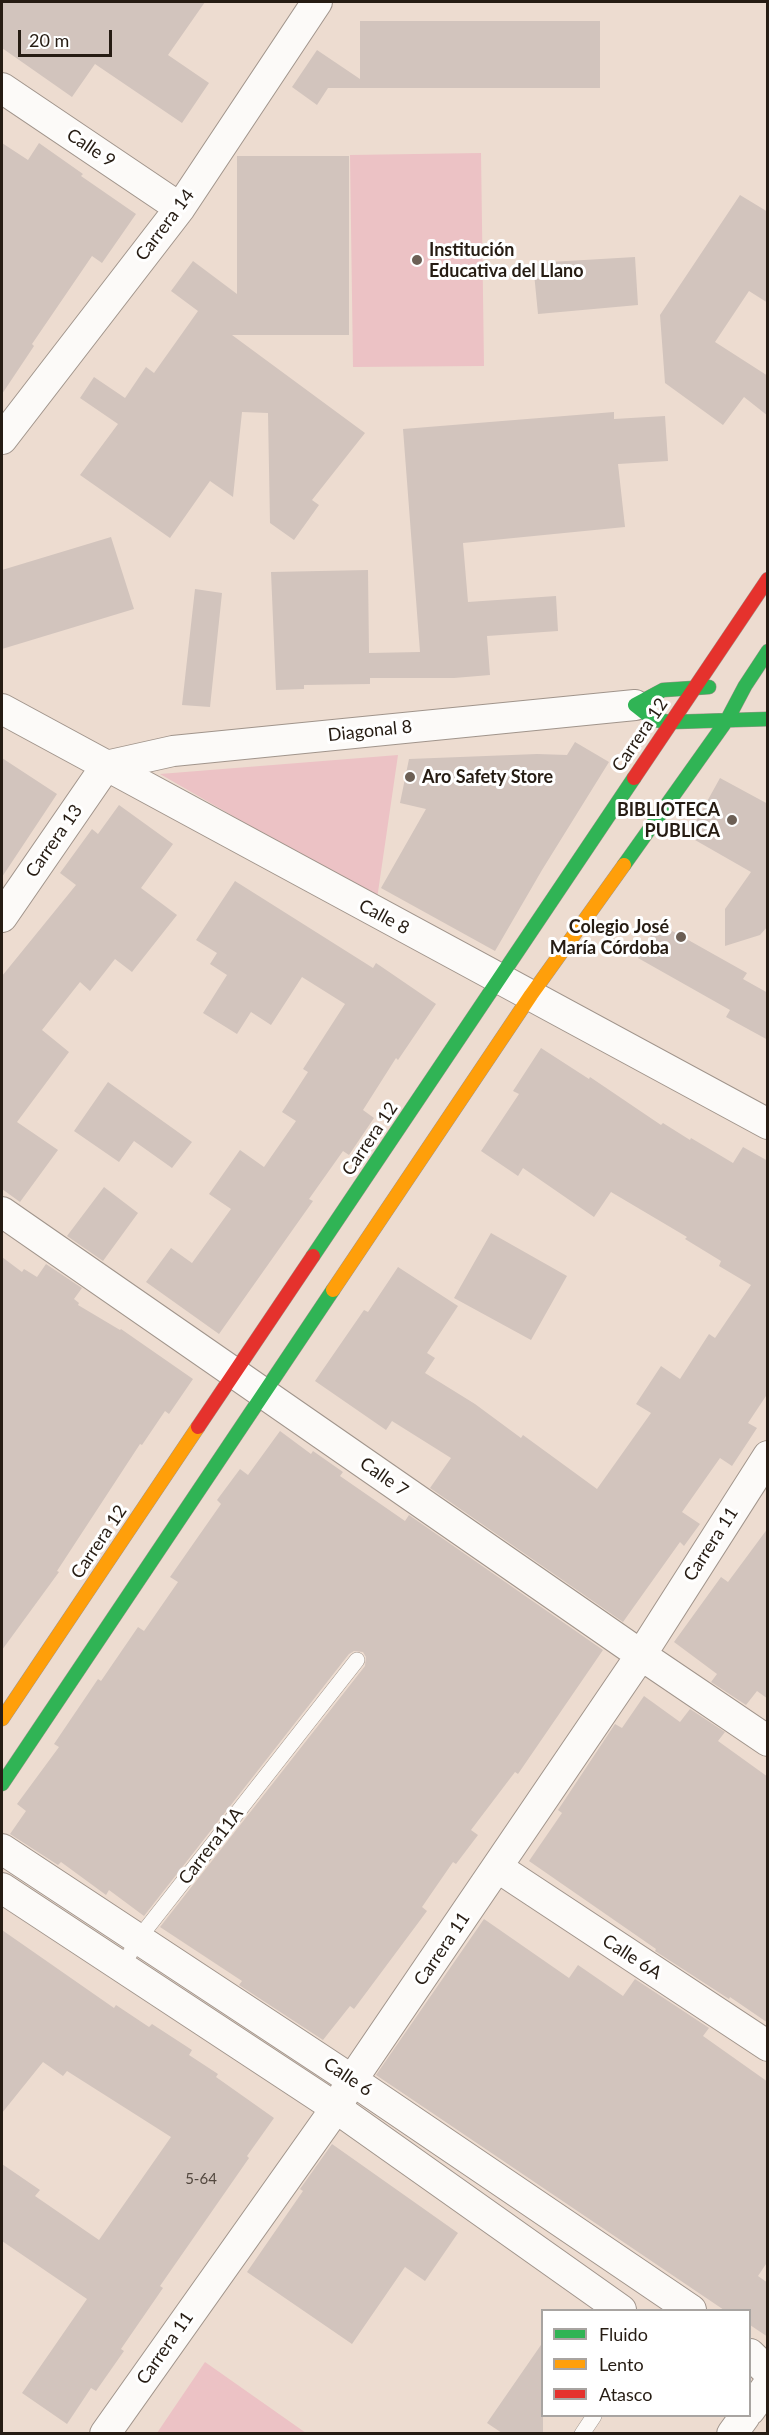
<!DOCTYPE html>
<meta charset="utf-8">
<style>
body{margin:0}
#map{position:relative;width:769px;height:2435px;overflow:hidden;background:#eddcd0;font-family:Lato,sans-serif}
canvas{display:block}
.frame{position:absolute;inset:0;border:3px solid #261c13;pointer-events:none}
.legend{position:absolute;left:541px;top:2309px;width:210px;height:108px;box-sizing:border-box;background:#fff;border:2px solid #a8a4a1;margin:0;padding:8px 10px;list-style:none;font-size:18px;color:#261c13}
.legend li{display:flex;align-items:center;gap:12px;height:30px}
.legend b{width:30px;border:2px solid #a8a4a1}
.scale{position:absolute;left:18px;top:30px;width:94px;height:27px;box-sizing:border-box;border:3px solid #261c13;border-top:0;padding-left:8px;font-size:18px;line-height:21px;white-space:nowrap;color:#261c13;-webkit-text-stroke:4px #fff;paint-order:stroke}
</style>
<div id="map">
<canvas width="769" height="2435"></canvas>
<div class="frame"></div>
<ul class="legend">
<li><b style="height:8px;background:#30b455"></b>Fluido</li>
<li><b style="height:8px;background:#ff9f0a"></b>Lento</li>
<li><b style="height:8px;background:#e5322d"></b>Atasco</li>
</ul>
<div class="scale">20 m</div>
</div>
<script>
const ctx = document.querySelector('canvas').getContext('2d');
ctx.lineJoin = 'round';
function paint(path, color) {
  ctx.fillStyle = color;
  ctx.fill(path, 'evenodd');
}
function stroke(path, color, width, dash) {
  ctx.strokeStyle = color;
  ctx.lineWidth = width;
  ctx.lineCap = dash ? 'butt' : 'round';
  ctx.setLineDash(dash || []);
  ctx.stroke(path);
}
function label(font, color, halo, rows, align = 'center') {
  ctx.font = font + ' Lato,sans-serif';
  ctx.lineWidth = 6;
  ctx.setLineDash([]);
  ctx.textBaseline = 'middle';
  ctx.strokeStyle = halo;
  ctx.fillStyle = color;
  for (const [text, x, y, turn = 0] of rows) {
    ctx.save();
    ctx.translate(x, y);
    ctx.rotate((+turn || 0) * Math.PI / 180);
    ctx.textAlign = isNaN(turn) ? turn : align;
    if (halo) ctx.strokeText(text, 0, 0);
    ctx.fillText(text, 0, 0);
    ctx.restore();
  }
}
paint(new Path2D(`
 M 481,153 L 484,366 L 353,367 L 350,155 Z
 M 398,755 L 377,899 L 160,774 Z
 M 205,2362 L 306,2433 L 157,2433 Z`), '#ecc2c5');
paint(new Path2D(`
 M 2,2 L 205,2 L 168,55 L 209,83 L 182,123 L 95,64 L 72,97 L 2,48 Z
 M 360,21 L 600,21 L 600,88 L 328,88 L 317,105 L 292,87 L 317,50 L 360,79 Z
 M 2,143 L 28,160 L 39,143 L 83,174 L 81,176 L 136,214 L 102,263 L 92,256 L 32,344 L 34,346 L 2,394 Z
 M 237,156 L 349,156 L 349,335 L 232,335 L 365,433 L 312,500 L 319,505 L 294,540 L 270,523 L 268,413 L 242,412 L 233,497 L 210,481 L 170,538 L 80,475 L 118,424 L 80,398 L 94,377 L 125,398 L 146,367 L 154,373 L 198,311 L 171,291 L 193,261 L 237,294 Z
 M 740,195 L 768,212 L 768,303 L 749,291 L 715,342 L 768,376 L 768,416 L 744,397 L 723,425 L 665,383 L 660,315 Z
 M 635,257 L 638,305 L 538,314 L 533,263 Z
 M 614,412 L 614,419 L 665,416 L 668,461 L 618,464 L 625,527 L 463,543 L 468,602 L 556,596 L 558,631 L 487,636 L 490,675 L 454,678 L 370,678 L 370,684 L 304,685 L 304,689 L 276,690 L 271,572 L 368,570 L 369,653 L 420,652 L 403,429 Z
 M 111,537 L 134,609 L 2,649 L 2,570 Z
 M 195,589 L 222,593 L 210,707 L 182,705 Z
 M 575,742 L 609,762 L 542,870 L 495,951 L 381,888 L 426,809 L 400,803 L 409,759 L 537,754 L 567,755 Z
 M 2,758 L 57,794 L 2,877 Z
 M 720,778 L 768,804 L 768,926 L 760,935 L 725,946 L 725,909 L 751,872 L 688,836 Z
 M 119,805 L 173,844 L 141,888 L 177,915 L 132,972 L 115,959 L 90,991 L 80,982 L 42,1030 L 69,1052 L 17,1122 L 58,1150 L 20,1202 L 2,1189 L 2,976 L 76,885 L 60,873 L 92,829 L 98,834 Z
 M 235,881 L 373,968 L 376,963 L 436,1004 L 398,1060 L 396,1058 L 363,1110 L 374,1118 L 349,1155 L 343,1151 L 309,1199 L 313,1201 L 219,1334 L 146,1282 L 171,1248 L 192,1263 L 231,1209 L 209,1194 L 240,1150 L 264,1167 L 296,1121 L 282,1112 L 308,1072 L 303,1069 L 345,1004 L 302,977 L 271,1025 L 251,1012 L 237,1034 L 203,1013 L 227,975 L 210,964 L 217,953 L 196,940 Z
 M 658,923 L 747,973 L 743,979 L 768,993 L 768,1040 L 726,1017 L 730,1010 L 638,958 Z
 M 541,1048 L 589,1079 L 590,1077 L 661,1125 L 663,1123 L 690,1140 L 691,1138 L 733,1163 L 743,1147 L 768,1161 L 768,1393 L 748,1423 L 757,1428 L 732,1466 L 720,1458 L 682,1512 L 700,1524 L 684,1546 L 680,1542 L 623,1622 L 430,1488 L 451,1458 L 392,1421 L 386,1430 L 315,1381 L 364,1310 L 368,1312 L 398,1267 L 458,1306 L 427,1353 L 435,1358 L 425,1373 L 475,1404 L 521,1438 L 523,1435 L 597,1489 L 651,1413 L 636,1404 L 661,1366 L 680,1379 L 709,1334 L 715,1338 L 751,1285 L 719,1266 L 721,1261 L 685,1239 L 687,1237 L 611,1192 L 594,1217 L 523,1168 L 518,1176 L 481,1151 L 519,1094 L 513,1091 Z
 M 108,1082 L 192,1142 L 172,1168 L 134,1141 L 119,1162 L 74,1131 Z
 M 104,1187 L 138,1213 L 103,1261 L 67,1236 Z
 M 491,1233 L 567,1276 L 531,1340 L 454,1298 Z
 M 2,1257 L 22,1272 L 24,1269 L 37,1277 L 46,1264 L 82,1288 L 74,1299 L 79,1303 L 78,1305 L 120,1330 L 121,1329 L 193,1379 L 169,1414 L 165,1411 L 142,1445 L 140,1444 L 57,1571 L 59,1572 L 2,1650 Z
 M 280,1431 L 311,1454 L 313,1451 L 343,1472 L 340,1476 L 405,1521 L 409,1515 L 603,1650 L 518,1774 L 515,1772 L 471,1830 L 478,1835 L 456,1864 L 453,1862 L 422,1907 L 427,1911 L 354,2009 L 350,2006 L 323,2040 L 239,1985 L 242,1981 L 160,1927 L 365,1666 L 366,1657 L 363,1652 L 354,1651 L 349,1654 L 144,1916 L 109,1890 L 106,1895 L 61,1862 L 58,1865 L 10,1834 L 26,1811 L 17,1804 L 59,1747 L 54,1744 L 98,1679 L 101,1681 L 138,1627 L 144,1631 L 178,1582 L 170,1577 L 221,1504 L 217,1500 L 240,1469 L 248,1475 Z
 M 768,1528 L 768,1699 L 757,1691 L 746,1705 L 711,1682 L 717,1674 L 674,1642 L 721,1577 L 728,1582 Z
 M 644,1696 L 680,1722 L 690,1709 L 725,1732 L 718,1741 L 768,1777 L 768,2023 L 730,1997 L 729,1999 L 655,1951 L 656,1949 L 529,1861 L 562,1813 L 558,1810 L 615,1724 L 622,1728 Z
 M 484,1919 L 569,1978 L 578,1965 L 623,1996 L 635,1979 L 709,2028 L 703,2036 L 768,2082 L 768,2261 L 758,2276 L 768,2283 L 768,2337 L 750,2325 L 750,2310 L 724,2310 L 376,2075 Z
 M 2,1930 L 114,2008 L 116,2005 L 149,2027 L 152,2024 L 192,2050 L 189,2055 L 218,2074 L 216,2077 L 274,2118 L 247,2156 L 249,2158 L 160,2286 L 163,2288 L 121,2349 L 124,2351 L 96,2391 L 91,2388 L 67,2424 L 22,2393 L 87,2299 L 2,2241 L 2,2164 L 40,2190 L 35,2196 L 99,2240 L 171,2137 L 67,2071 L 63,2076 L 43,2062 L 2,2113 Z
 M 332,2144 L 458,2233 L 425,2281 L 405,2267 L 352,2344 L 247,2272 L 303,2191 L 300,2189 Z
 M 543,2342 L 543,2433 L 502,2433 L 487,2423 Z`), '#d2c4bd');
const lane = new Path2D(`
 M 122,1967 L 139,1938 L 357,1660
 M 582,2434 L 594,2416`);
const street = new Path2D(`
 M 2,88 L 180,208
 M 2,439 L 180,208 L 317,2
 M 2,709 L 768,1124
 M 2,917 L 106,766 L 173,751 L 635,705
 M 2,1212 L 641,1655 L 768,1741
 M 2,1849 L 352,2080 L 691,2310
 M 497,1867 L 768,2046
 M 2,1888 L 336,2108 L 621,2310
 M 750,2354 L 768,2372
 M 750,2410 L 768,2385
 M 105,2434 L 336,2108 L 352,2080 L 641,1655 L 768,1456
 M 732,2434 L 745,2416`);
const fast = new Path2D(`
 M 709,687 L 663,690 L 635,705 L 654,720 L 671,722 L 768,719
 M 624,865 L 727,720 L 745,686 L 768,651
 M 313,1256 L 634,778
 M 2,1784 L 333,1290`);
const slow = new Path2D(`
 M 333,1290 L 531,995 L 624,865
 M 2,1719 L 198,1427`);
const jam = new Path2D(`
 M 634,778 L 768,579
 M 198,1427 L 313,1256`);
stroke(lane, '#a0948b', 16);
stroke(street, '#a0948b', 32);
stroke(fast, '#a0948b', 15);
stroke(slow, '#a0948b', 15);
stroke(jam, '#a0948b', 15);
stroke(lane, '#fcfaf8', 15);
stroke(street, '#fcfaf8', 30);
stroke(fast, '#30b455', 14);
stroke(slow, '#ff9f0a', 14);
stroke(jam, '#e5322d', 14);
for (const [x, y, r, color] of [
 [417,260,6,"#6c5f55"],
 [410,777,6,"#6c5f55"],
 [732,820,6,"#6c5f55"],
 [681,937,6,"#6c5f55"]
]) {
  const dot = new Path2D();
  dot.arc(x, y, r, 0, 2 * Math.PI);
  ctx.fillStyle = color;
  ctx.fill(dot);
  stroke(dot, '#fff', 2);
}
label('15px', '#52473e', null, [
 ["5-64",201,2179]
]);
label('18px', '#261c13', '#fff', [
 ["Calle 9",91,148,34],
 ["Carrera 14",165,225,-53],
 ["Diagonal 8",370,731,-6],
 ["Carrera 12",640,735,-56],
 ["Carrera 13",54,841,-55],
 ["Calle 8",384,917,28],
 ["Carrera 12",370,1139,-56],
 ["Calle 7",384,1477,35],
 ["Carrera 12",99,1542,-56],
 ["Carrera 11",711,1544,-57],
 ["Carrera11A",211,1846,-52],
 ["Carrera 11",442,1949,-56],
 ["Calle 6A",632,1957,33],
 ["Calle 6",348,2077,34],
 ["Carrera 11",165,2348,-55]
]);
label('bold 18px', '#261c13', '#fff', [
 ["Institución",429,250],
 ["Educativa del Llano",429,271],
 ["Aro Safety Store",422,777],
 ["BIBLIOTECA",720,810,"right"],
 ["PUBLICA",720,831,"right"],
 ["Colegio José",669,927,"right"],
 ["María Córdoba",669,948,"right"]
], 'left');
</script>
